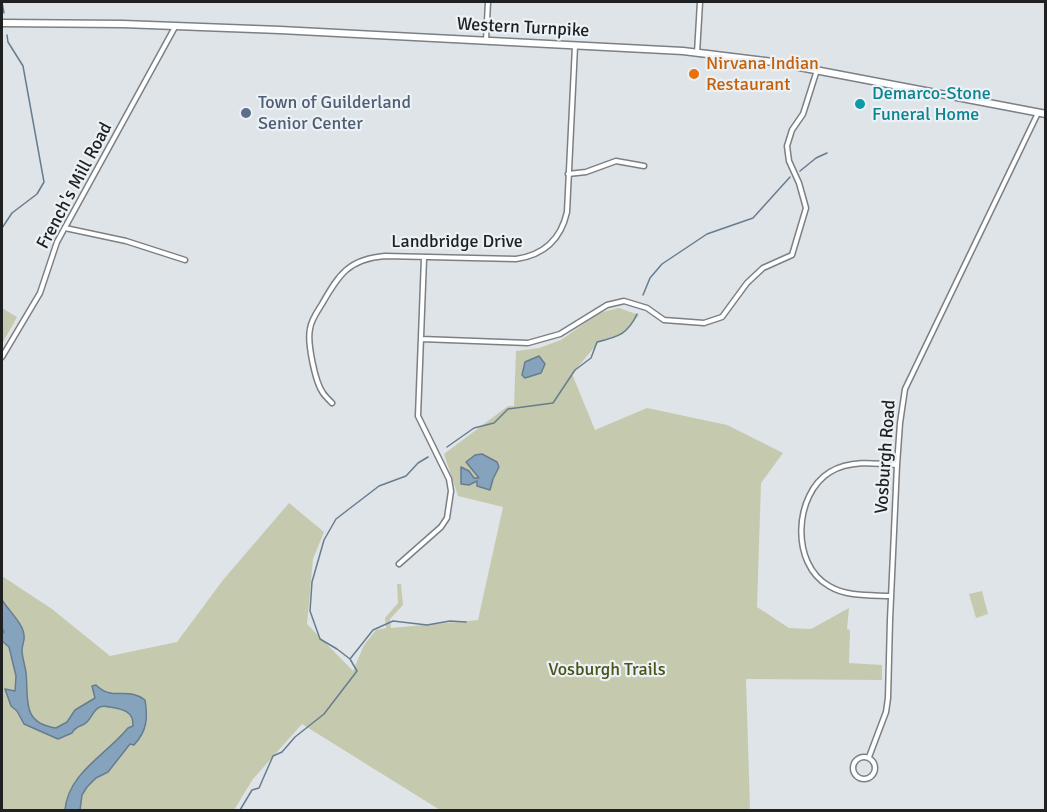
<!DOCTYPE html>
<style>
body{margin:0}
#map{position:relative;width:1047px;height:812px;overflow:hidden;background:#dee4e8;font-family:Signika,sans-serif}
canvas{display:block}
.frame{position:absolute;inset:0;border:3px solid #1e2021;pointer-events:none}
</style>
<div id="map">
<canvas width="1047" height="812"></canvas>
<div class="frame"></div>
</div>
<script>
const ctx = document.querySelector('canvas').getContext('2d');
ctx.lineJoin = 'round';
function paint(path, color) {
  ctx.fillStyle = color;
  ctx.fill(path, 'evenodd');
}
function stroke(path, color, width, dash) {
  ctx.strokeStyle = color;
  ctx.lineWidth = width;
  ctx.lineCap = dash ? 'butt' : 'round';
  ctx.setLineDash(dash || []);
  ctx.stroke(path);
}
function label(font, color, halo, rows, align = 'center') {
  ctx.font = font + ' Signika,sans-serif';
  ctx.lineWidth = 4.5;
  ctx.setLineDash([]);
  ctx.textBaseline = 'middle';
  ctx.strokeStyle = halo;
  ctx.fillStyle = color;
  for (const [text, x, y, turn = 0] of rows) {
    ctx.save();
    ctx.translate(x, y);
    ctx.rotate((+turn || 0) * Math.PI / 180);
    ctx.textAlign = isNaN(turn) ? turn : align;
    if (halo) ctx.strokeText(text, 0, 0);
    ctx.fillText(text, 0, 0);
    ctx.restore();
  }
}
paint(new Path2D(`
 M 2,308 L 17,317 L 2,344 Z
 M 619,308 L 639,315 L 623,334 L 598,343 L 572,374 L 595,430 L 647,408 L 727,425 L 783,453 L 761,483 L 757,607 L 789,628 L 811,629 L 849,608 L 847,629 L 850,630 L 849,663 L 882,665 L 882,680 L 746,679 L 750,810 L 440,810 L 302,724 L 253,779 L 234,810 L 2,810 L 2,576 L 52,609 L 110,656 L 177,642 L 223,580 L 289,503 L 324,532 L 313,559 L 307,624 L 353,671 L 364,645 L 376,630 L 386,628 L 385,618 L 398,603 L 397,584 L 401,584 L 403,605 L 390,619 L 391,628 L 478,620 L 503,507 L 458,496 L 444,454 L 508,406 L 514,406 L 516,351 L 539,348 L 561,340 L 599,313 Z
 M 982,591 L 988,614 L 976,618 L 969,594 Z`), '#c5caaf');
const water = new Path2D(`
 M 539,356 L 545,364 L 541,373 L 525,378 L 522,375 L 525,362 Z
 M 482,454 L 497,462 L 499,467 L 493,479 L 490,490 L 477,486 L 477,481 L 469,485 L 461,484 L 461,467 L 469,471 L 474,478 L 479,478 L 466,462 L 475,455 Z
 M 2,600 C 8,610 24,624 24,636 C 25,640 22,645 22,650 C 22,657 25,665 26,673 C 29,697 20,723 56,728 L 67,722 L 75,710 L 95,698 L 92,686 L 96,685 C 113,702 127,686 145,700 C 148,718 147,731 134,745 L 130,744 L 108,772 L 96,778 L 87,787 L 82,795 L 80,810 L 65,810 C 68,773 106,755 128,728 L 133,726 C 134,711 122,709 110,707 C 106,707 104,705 100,707 C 94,709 92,717 87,722 C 82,727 76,725 72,733 L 58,739 L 24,724 L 17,711 L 11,706 L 5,689 L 15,691 L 16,676 L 9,647 L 2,641 L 2,634 L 4,632 L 2,628 Z`);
paint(water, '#86a3be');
stroke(water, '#677c8f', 1.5);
stroke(new Path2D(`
 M 2,2 L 4,13
 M 800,171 L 816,158 L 827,153
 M 2,228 L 12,213 L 37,194 L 44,182 L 23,66 L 8,42 L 7,35
 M 643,295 L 650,278 L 662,264 L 707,234 L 753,218 L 790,177
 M 447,447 L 474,428 L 494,423 L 508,409 L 553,403 L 575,370 L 591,358 L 597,342 C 618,337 628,334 637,314
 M 350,659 L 337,649 L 320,639 L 310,611 L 312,582 L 324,540 L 336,519 L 379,486 L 406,476 L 418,463 L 428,457
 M 240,810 L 252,790 L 259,788 L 273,756 L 282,752 L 295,737 L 324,714 L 357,671 L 350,659 L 373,630 L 393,621 L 427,625 L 450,621 L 466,622`), '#677c8f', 1.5);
const minor = new Path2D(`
 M 486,40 L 488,2
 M 697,53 L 700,2
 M 568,174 L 586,172 L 616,161 L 644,166
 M 65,228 L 126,241 L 185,260
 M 421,339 L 528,343 L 560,334 L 607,305 L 624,301 L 647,308 L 664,320 L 704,323 L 722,317 L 747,283 L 763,268 L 792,255 L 806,208 L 799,183 L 789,161 L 787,146 L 792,130 L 803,114 L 817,70
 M 2,357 L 40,293 L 57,242 L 175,27
 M 332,403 C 329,400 325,396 323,393 C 315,382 307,342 310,329 C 311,320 317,312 322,304 C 339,274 349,259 385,256 L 516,259 C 544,255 561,239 567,212 L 575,46
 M 399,564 L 441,527 L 447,518 L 451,491 L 449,479 L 418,416 L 424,258
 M 891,596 C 871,595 847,597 829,586 C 790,564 794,494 830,472 C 850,460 875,463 897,465
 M 869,757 L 886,712 L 888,698 L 890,620 L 897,465 L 900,423 L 905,389 L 1038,113
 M853 768a11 11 0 1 1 22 0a11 11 0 1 1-22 0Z`);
const primary = new Path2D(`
 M 2,23 L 123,24 L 280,30 L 683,51 L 773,62 L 1046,114`);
stroke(minor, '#7b8084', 7);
stroke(primary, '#7b8084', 9);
stroke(minor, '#fff', 4);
stroke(primary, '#fff', 6);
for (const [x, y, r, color] of [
 [694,74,6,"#e8710a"],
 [860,104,6,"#0f9aa8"],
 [246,113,6,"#5c6f8a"]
]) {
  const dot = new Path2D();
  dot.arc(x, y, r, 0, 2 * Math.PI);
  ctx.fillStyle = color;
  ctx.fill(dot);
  stroke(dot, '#ecf1f5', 2);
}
label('18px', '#1e2021', '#ecf1f5', [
 ["Western Turnpike",523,28,3],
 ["French's Mill Road",75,186,-62],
 ["Landbridge Drive",457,242],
 ["Vosburgh Road",886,457,-86]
]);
label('18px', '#c56008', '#ecf1f5', [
 ["Nirvana Indian",706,64],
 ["Restaurant",706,85]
], 'left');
label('18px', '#0d838f', '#ecf1f5', [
 ["Demarco-Stone",872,94],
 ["Funeral Home",872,115]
], 'left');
label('18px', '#4e5e75', '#ecf1f5', [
 ["Town of Guilderland",258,103],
 ["Senior Center",258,124]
], 'left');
label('18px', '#4b5217', '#ecf1f5', [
 ["Vosburgh Trails",607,670]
]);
</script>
